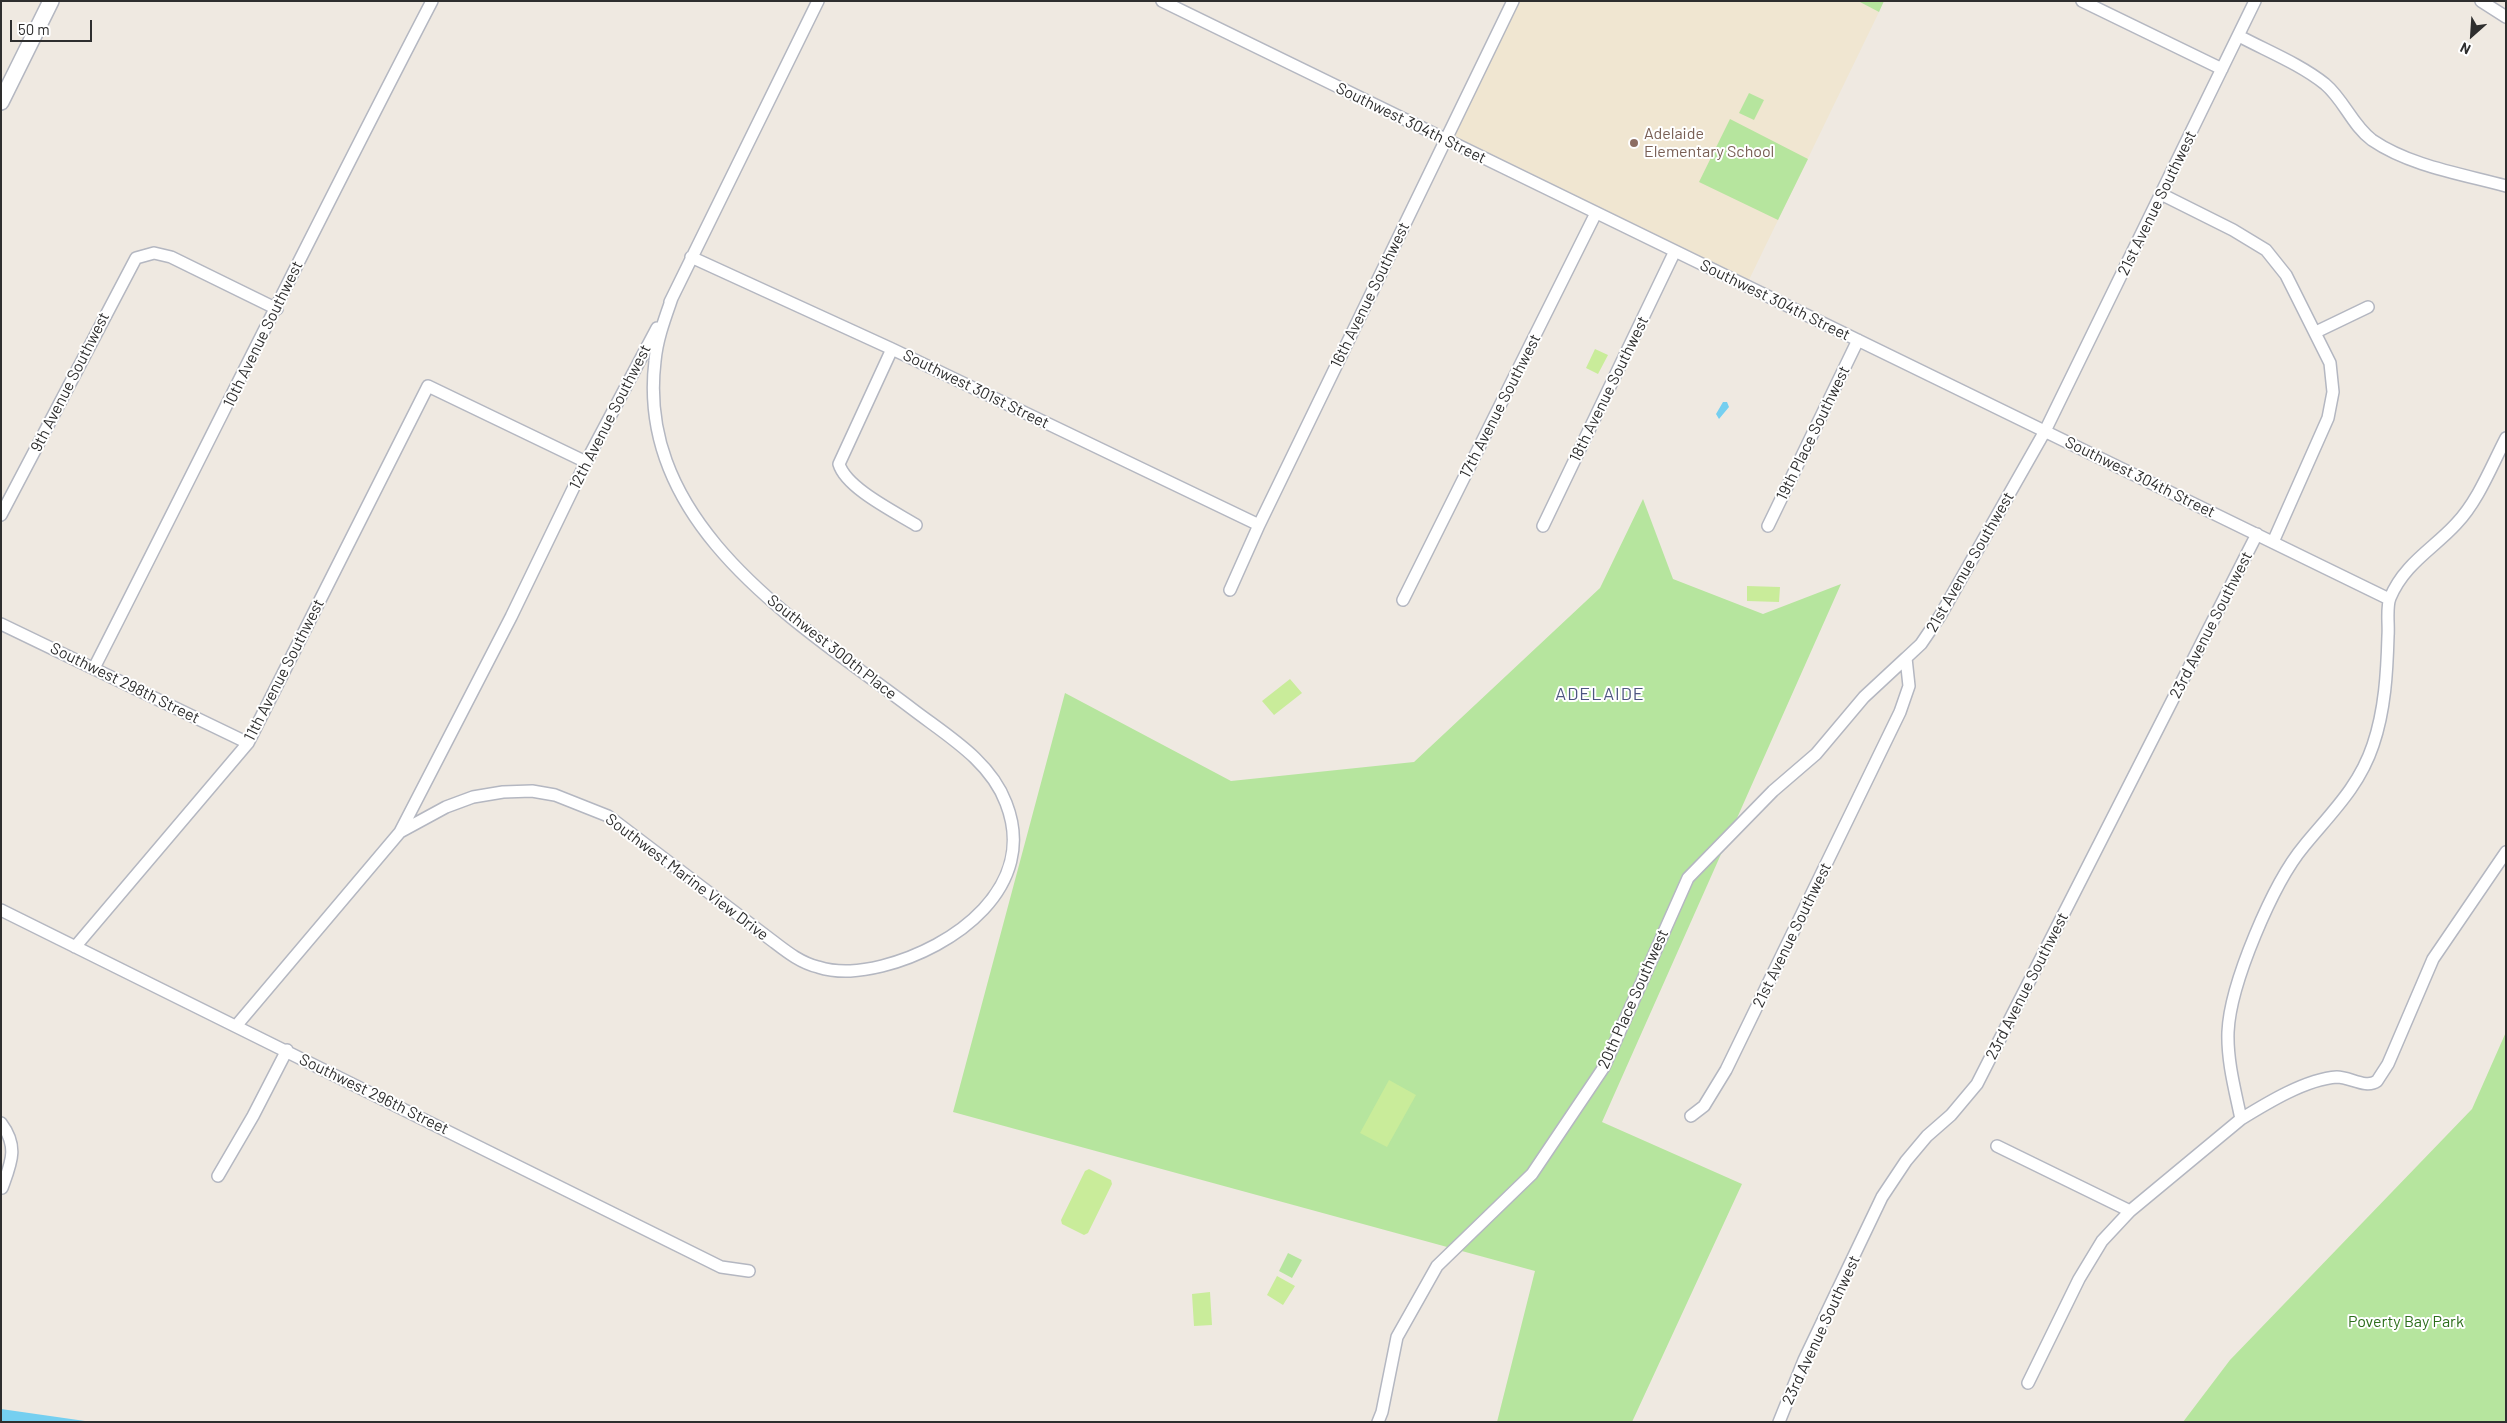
<!DOCTYPE html>
<style>
body{margin:0}
#map{position:relative;width:2507px;height:1423px;overflow:hidden;background:#efe9e1;font-family:Barlow,sans-serif}
canvas{display:block}
.frame{position:absolute;inset:0;border:2px solid #2e2e2e;pointer-events:none}
.north{position:absolute;left:2447px;top:10px;width:50px;height:50px;-webkit-text-stroke:4px #fff;paint-order:stroke;rotate:206deg;font-size:14px;font-weight:700;line-height:20px;text-align:center;color:#2e2e2e}
.north::after{content:'';display:block;margin:auto;width:18px;height:22px;background:#2e2e2e;clip-path:polygon(50% 0,100% 100%,50% 72%,0 100%)}
.scale{position:absolute;left:10px;top:20px;width:82px;height:22px;box-sizing:border-box;border:2px solid #2e2e2e;border-top:0;padding-left:6px;font-size:15px;line-height:18px;white-space:nowrap;color:#2e2e2e;-webkit-text-stroke:4px #fff;paint-order:stroke}
</style>
<div id="map">
<canvas width="2507" height="1423"></canvas>
<div class="frame"></div>
<div class="north">N</div>
<div class="scale">50 m</div>
</div>
<script>
const ctx = document.querySelector('canvas').getContext('2d');
ctx.lineJoin = 'round';
function paint(path, color) {
  ctx.fillStyle = color;
  ctx.fill(path, 'evenodd');
}
function stroke(path, color, width, dash) {
  ctx.strokeStyle = color;
  ctx.lineWidth = width;
  ctx.lineCap = dash ? 'butt' : 'round';
  ctx.setLineDash(dash || []);
  ctx.stroke(path);
}
function label(font, color, halo, rows, align = 'center') {
  ctx.font = font + ' Barlow,sans-serif';
  ctx.lineWidth = 4;
  ctx.setLineDash([]);
  ctx.textBaseline = 'middle';
  ctx.strokeStyle = halo;
  ctx.fillStyle = color;
  for (const [text, x, y, turn = 0] of rows) {
    ctx.save();
    ctx.translate(x, y);
    ctx.rotate((+turn || 0) * Math.PI / 180);
    ctx.textAlign = isNaN(turn) ? turn : align;
    if (halo) ctx.strokeText(text, 0, 0);
    ctx.fillText(text, 0, 0);
    ctx.restore();
  }
}
paint(new Path2D(`
 M 1513,1 L 1858,1 L 1879,12 L 1746,286 L 1445,140 Z`), '#f0e6d1');
paint(new Path2D(`
 M 1858,1 L 1884,1 L 1879,12 Z
 M 1749,93 L 1764,100 L 1754,120 L 1739,113 Z
 M 1730,119 L 1808,159 L 1778,220 L 1699,182 Z
 M 1643,499 L 1673,579 L 1763,614 L 1841,584 L 1602,1122 L 1742,1184 L 1632,1422 L 1497,1422 L 1535,1271 L 953,1112 L 1065,693 L 1231,781 L 1414,762 L 1600,588 Z
 M 2506,1032 L 2506,1422 L 2183,1422 L 2230,1360 L 2472,1109 Z
 M 1288,1253 L 1302,1260 L 1292,1278 L 1279,1271 Z`), '#b6e59e');
paint(new Path2D(`
 M 1595,349 L 1608,355 L 1598,374 L 1586,368 Z
 M 1747,586 L 1780,587 L 1779,602 L 1747,601 Z
 M 1290,679 L 1302,693 L 1274,715 L 1262,701 Z
 M 1389,1080 L 1416,1095 L 1387,1147 L 1360,1133 Z
 M 1089,1169 L 1111,1180 L 1112,1184 L 1088,1233 L 1084,1235 L 1062,1224 L 1061,1220 L 1085,1171 Z
 M 1277,1276 L 1295,1286 L 1283,1305 L 1267,1295 Z
 M 1210,1292 L 1212,1325 L 1194,1326 L 1192,1294 Z`), '#c9ec9a');
paint(new Path2D(`
 M 1723,402 L 1727,402 L 1729,407 L 1719,419 L 1716,414 Z
 M 1,1409 L 92,1422 L 1,1422 Z`), '#75cff0');
const minor = new Path2D(`
 M 1162,1 L 2389,599
 M 2082,1 L 2222,69
 M 2481,1 L 2506,17
 M 2239,36 C 2267,51 2300,64 2325,84 C 2344,100 2352,125 2372,140 C 2410,166 2462,174 2506,186
 M 2161,194 L 2233,230 L 2266,250 L 2286,275 L 2330,363 L 2333,392 L 2328,418 L 2273,542
 M 691,257 L 892,349 L 1259,525
 M 670,302 L 818,1
 M 2316,332 L 2368,307
 M 892,349 L 839,464 C 846,488 895,512 916,525
 M 1,515 L 136,258 L 154,253 L 171,257 L 277,309
 M 1543,526 L 1675,251
 M 1768,526 L 1858,340
 M 1230,590 L 1259,525 L 1513,1
 M 1403,600 L 1596,213
 M 1,624 L 248,743
 M 94,668 C 207,446 317,222 432,1
 M 400,832 L 511,617 L 586,462 L 657,328
 M 1,910 L 721,1267 L 749,1271
 M 75,947 L 248,743 L 428,386 L 586,462
 M 236,1026 L 400,832 L 446,807 L 473,797 L 503,792 L 532,791 L 555,795 L 608,816 L 774,942 C 787,952 801,963 818,967 C 840,974 861,971 882,966 C 954,948 1039,887 1006,803 C 990,760 946,735 911,708 C 799,623 635,526 655,361 C 657,339 665,318 672,298
 M 1691,1116 L 1704,1106 L 1726,1070 L 1900,712 L 1909,686 L 1906,658 L 1921,644 L 1940,616 L 2045,431 L 2255,1
 M 2241,1119 C 2267,1103 2306,1079 2337,1077 C 2350,1077 2366,1089 2377,1081 L 2388,1064 L 2433,959 L 2506,852
 M 1,1123 C 19,1147 11,1163 2,1188
 M 1997,1146 L 2130,1211
 M 218,1176 L 253,1116 L 287,1050
 M 2028,1383 L 2079,1279 L 2102,1241 L 2130,1211 L 2241,1119 C 2235,1090 2227,1061 2228,1032 C 2230,984 2273,883 2304,846 C 2331,813 2359,787 2373,745 C 2385,710 2387,672 2388,636 C 2389,625 2386,608 2390,598 C 2404,564 2433,549 2456,524 C 2478,501 2491,467 2506,438
 M 1378,1422 L 1382,1412 L 1397,1337 L 1437,1266 L 1532,1174 L 1604,1067 L 1688,878 L 1773,791 L 1816,754 L 1864,697 L 1906,658
 M 1779,1422 L 1804,1360 L 1882,1197 L 1906,1161 L 1927,1136 L 1951,1115 L 1977,1084 L 2257,534`);
const tertiary = new Path2D(`
 M 1,102 L 51,1`);
stroke(minor, '#b4b7c1', 14);
stroke(tertiary, '#b4b7c1', 18);
stroke(minor, '#fff', 11);
stroke(tertiary, '#fff', 15);
for (const [x, y, r, color] of [
 [1634,143,5,"#8d6e63"]
]) {
  const dot = new Path2D();
  dot.arc(x, y, r, 0, 2 * Math.PI);
  ctx.fillStyle = color;
  ctx.fill(dot);
  stroke(dot, '#fff', 2);
}
label('16px', '#2e2e2e', '#fff', [
 ["Southwest 304th Street",1411,123,26],
 ["21st Avenue Southwest",2157,203,-64],
 ["16th Avenue Southwest",1370,295,-64],
 ["Southwest 304th Street",1775,300,26],
 ["10th Avenue Southwest",263,334,-64],
 ["9th Avenue Southwest",70,382,-63],
 ["Southwest 301st Street",976,389,26],
 ["18th Avenue Southwest",1609,389,-64],
 ["17th Avenue Southwest",1500,406,-63],
 ["12th Avenue Southwest",610,417,-63],
 ["19th Place Southwest",1813,433,-64],
 ["Southwest 304th Street",2140,477,26],
 ["21st Avenue Southwest",1970,562,-60],
 ["23rd Avenue Southwest",2211,625,-63],
 ["Southwest 300th Place",832,647,38],
 ["11th Avenue Southwest",284,670,-63],
 ["Southwest 298th Street",125,683,26],
 ["Southwest Marine View Drive",687,877,37],
 ["21st Avenue Southwest",1792,935,-64],
 ["23rd Avenue Southwest",2027,986,-63],
 ["20th Place Southwest",1633,999,-66],
 ["Southwest 296th Street",374,1094,26],
 ["23rd Avenue Southwest",1821,1330,-65]
]);
label('16px', '#785e54', '#fff', [
 ["Adelaide",1644,134],
 ["Elementary School",1644,152]
], 'left');
label('16px', '#2c6e1b', '#fff', [
 ["Poverty Bay Park",2406,1322]
]);
ctx.letterSpacing = '1px';
label('18px', '#4d5680', '#fff', [
 ["ADELAIDE",1600,694]
]);
ctx.letterSpacing = '0px';
</script>
